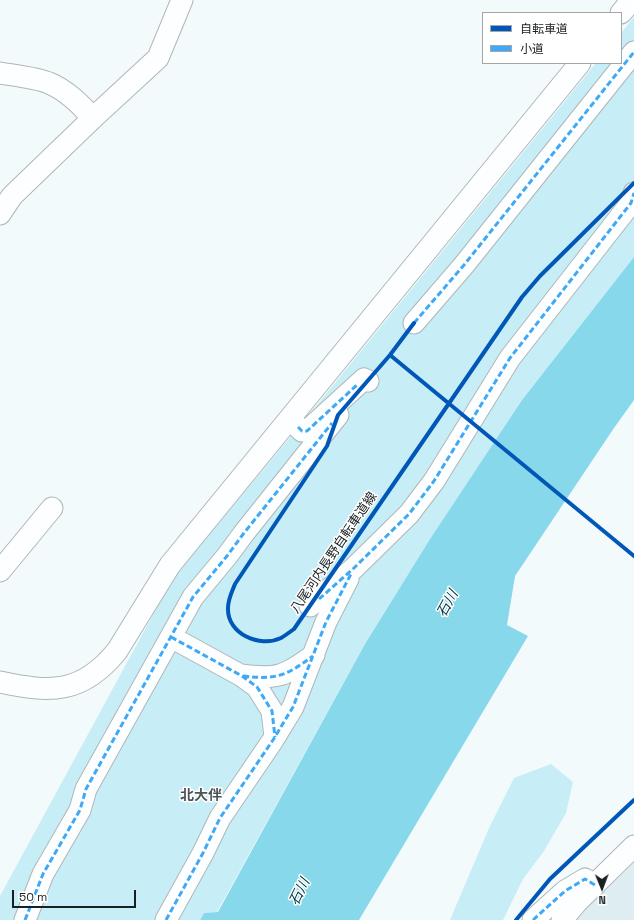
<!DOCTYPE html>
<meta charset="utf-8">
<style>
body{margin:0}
#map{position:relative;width:634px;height:920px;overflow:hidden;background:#f2fafc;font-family:"Space Grotesk","Noto Sans JP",sans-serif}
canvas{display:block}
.legend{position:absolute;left:482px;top:12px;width:140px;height:52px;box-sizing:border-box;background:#fff;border:1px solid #a3a5a6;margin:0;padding:5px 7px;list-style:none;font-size:12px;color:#1a1f20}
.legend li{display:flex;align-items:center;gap:8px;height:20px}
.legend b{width:20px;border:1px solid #a3a5a6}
.north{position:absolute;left:582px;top:868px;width:40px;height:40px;-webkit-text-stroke:3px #fff;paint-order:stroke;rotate:179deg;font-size:11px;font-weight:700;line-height:16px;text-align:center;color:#1a1f20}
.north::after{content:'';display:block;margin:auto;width:14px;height:18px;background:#1a1f20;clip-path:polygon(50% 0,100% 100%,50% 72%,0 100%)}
.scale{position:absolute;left:12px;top:890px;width:124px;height:18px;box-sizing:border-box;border:2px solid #1a1f20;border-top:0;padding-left:5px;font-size:12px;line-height:14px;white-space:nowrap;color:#1a1f20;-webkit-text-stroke:3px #fff;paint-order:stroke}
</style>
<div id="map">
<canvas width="634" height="920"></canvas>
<ul class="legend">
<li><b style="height:5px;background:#0057b8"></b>自転車道</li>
<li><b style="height:5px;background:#3fa9f5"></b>小道</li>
</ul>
<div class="north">N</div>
<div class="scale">50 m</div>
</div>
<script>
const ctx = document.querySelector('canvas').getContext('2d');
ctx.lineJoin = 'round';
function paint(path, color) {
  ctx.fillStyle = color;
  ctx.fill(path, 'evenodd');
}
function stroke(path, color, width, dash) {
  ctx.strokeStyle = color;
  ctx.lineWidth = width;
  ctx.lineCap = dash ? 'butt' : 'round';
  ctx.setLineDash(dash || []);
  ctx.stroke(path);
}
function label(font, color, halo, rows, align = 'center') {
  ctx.font = font + ' "Space Grotesk","Noto Sans JP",sans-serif';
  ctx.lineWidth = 3;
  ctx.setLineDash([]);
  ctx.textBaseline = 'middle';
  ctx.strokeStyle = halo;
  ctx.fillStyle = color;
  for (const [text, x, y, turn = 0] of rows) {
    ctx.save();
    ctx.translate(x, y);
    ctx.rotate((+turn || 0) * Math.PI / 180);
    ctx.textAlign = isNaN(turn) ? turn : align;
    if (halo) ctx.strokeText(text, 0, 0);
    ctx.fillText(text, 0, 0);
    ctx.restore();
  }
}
paint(new Path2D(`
 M 634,858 L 634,920 L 568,920 Z`), '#deedf1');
paint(new Path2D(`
 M 634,17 L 634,257 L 522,400 L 430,539 L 365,644 L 217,912 L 204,913 L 200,920 L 0,920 L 0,896 L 173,578 L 317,405 L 596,63 L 621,63 L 621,33 Z
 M 551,764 L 573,782 L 566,813 L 544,851 L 523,879 L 503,920 L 450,920 L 489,828 L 514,778 Z`), '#c7edf6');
paint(new Path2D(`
 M 634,257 L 634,400 L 614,428 L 515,576 L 507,625 L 528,636 L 359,920 L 200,920 L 204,913 L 218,912 L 365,644 L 430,539 L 522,400 Z`), '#86d8ea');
const minor = new Path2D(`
 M 621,13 L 632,0
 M 0,73 C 12,75 38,78 49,83 C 66,90 80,104 93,118
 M 0,214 L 12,196 L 93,118 L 158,58 L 182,0
 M 414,323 L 464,265 L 634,52
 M 298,427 L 302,431 L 307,431 L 364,379 L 368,381
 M 0,571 L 52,508
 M 310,606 L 354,568 L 409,514 L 434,481 L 510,358 L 631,203 L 634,193
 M 171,637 L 242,676 L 257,687 L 272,711 L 275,737
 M 241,675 C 276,680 286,676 314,655
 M 0,682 C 51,693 82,694 117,651 L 170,565 L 580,63
 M 25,920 L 43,874 L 80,810 L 86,789 L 193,597 L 227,556 L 244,533 L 338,415
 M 166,920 L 203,853 L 220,818 L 273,740 L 293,707 L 326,622 L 348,579
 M 533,920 L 565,891 L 585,879 L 595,885
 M 562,920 L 577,902 L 634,846`);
stroke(minor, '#b0b6b7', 23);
stroke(minor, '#fdfeff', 21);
stroke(new Path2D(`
 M 414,323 L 464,265 L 634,52
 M 298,427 L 302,431 L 307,431 L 358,384
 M 319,599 L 354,568 L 409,514 L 434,481 L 510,358 L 631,203 L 634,193
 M 171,637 L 242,676 L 257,687 L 272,711 L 275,737
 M 243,676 C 276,680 286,676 313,656
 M 25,920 L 43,874 L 80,810 L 86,789 L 193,597 L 227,556 L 244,533 L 332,423
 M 166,920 L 203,853 L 220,818 L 273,740 L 293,707 L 326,622 L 352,572
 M 533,920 L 565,891 L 585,879 L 595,885`), '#3fa9f5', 3, [6, 3]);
stroke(new Path2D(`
 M 414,323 L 390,355 L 338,415 L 327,446 L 235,584 C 232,592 228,599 228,608 C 227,634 260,648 281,638 C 286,635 290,632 294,629 L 522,297 L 540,276 L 634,183
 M 390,355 L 634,556
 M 516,920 L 550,879 L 634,800`), '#0057b8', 4);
label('13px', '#1a1f20', '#fff', [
 ["八尾河内長野自転車道線",334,553,-56]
]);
label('italic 14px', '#003842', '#fff', [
 ["石川",448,604,-61],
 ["石川",300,892,-64]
]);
label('bold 14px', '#4b5558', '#fff', [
 ["北大伴",201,796]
]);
</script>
